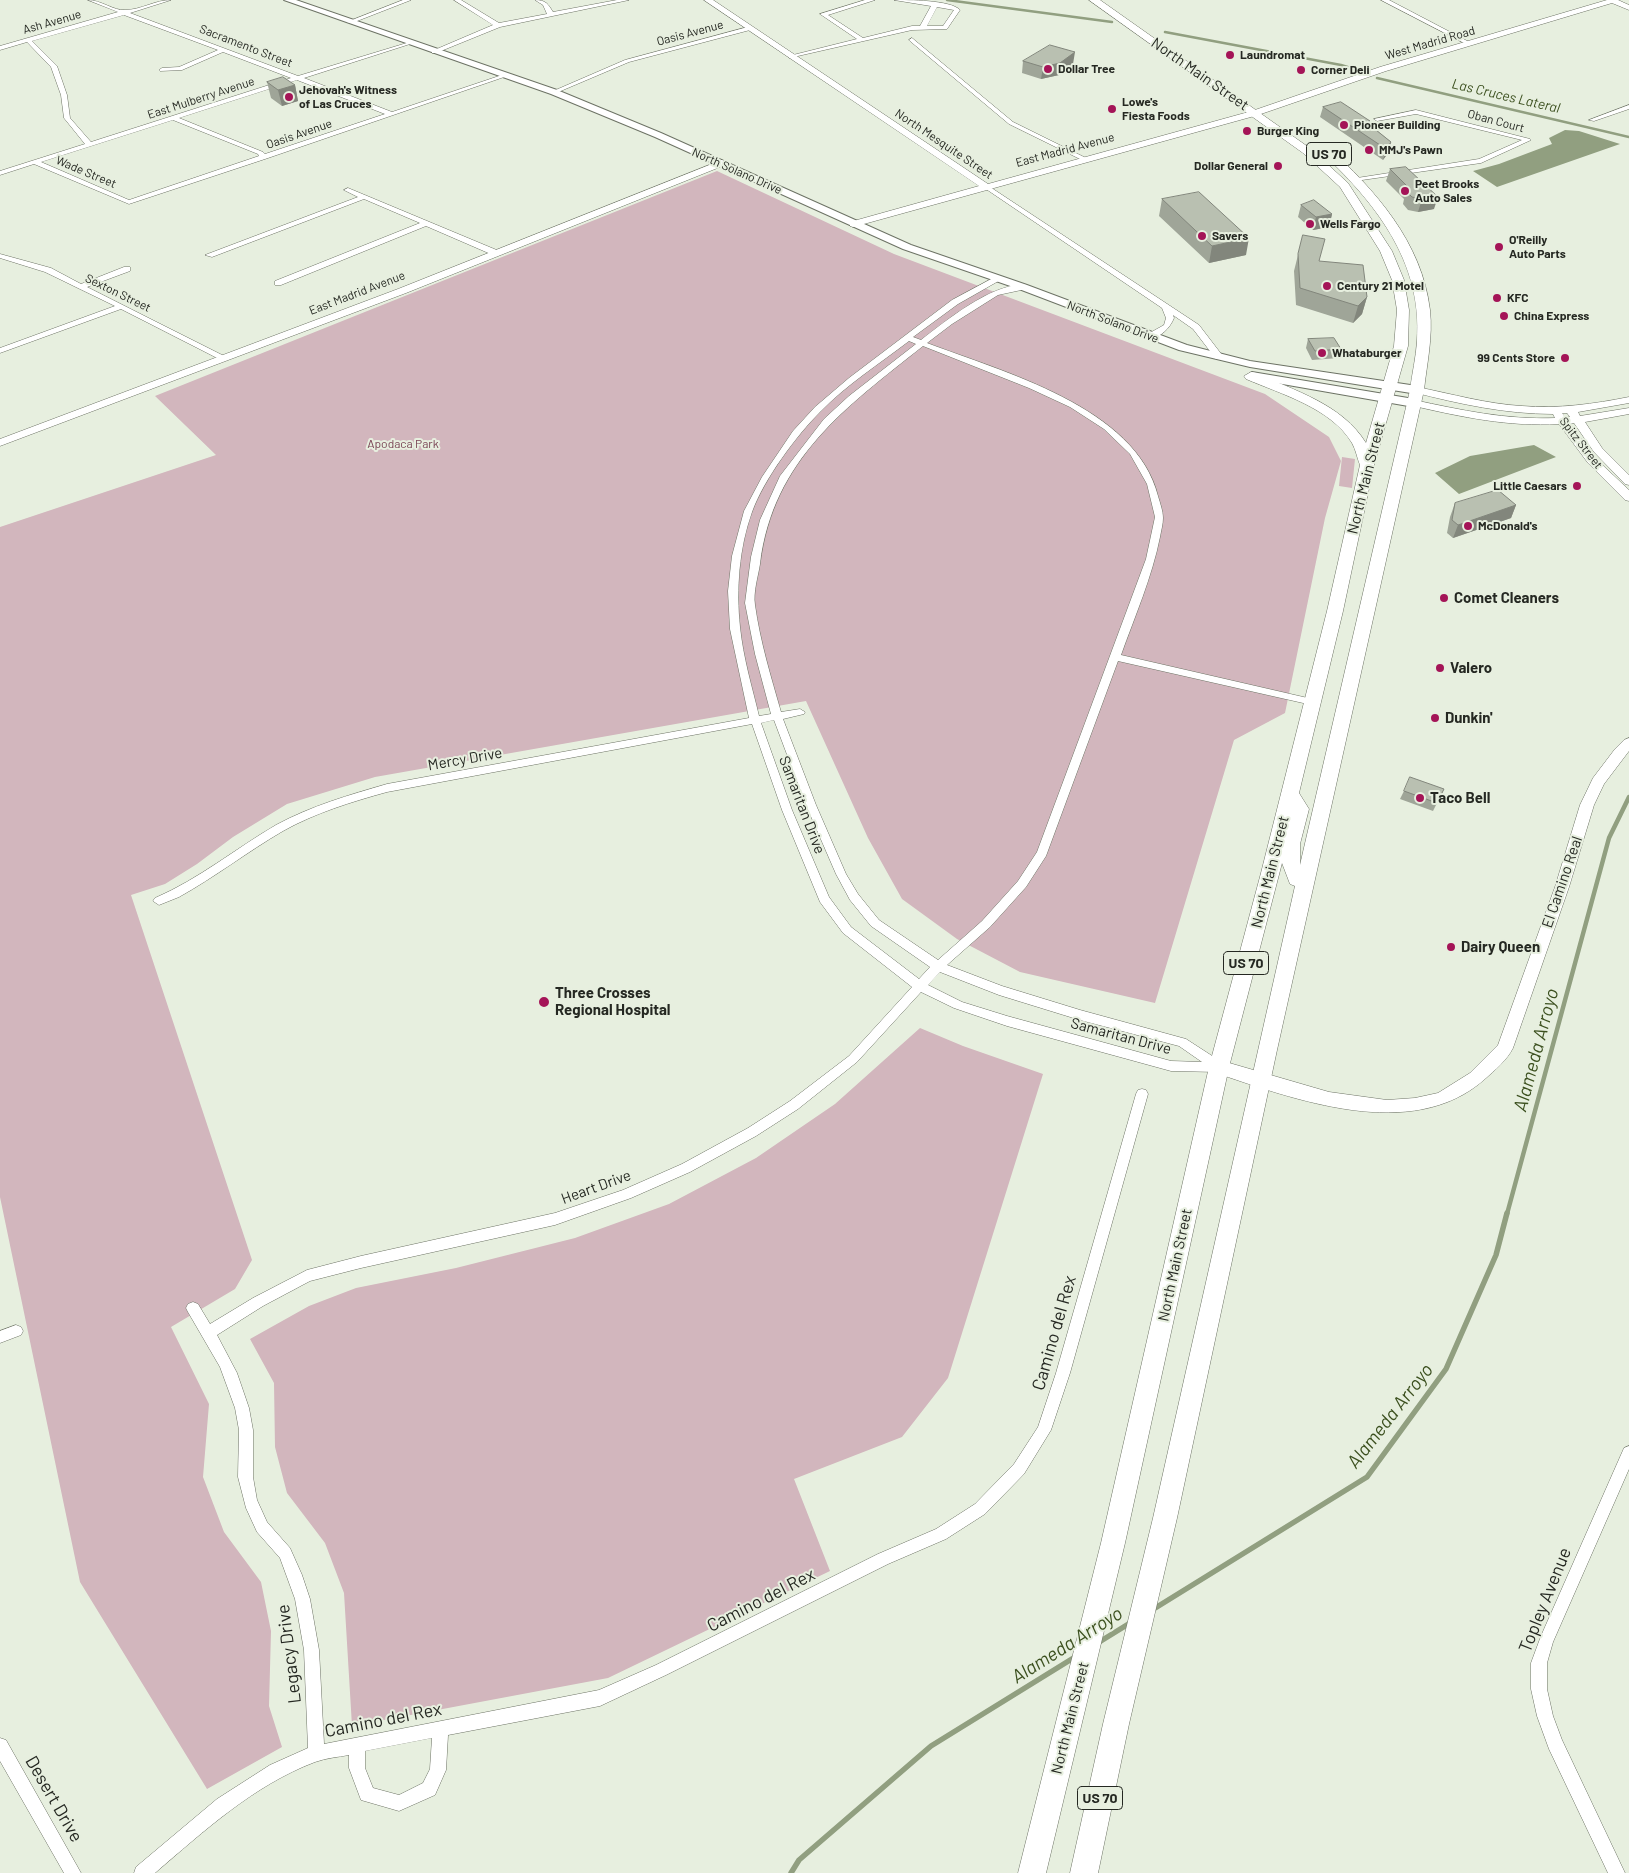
<!DOCTYPE html>
<style>
body{margin:0}
canvas{display:block;background:#e7efdf}
</style>
<canvas width="1629" height="1873"></canvas>
<script>
const ctx = document.querySelector('canvas').getContext('2d');
ctx.lineJoin = 'round';
function paint(path, color) {
  ctx.fillStyle = color;
  ctx.fill(path, 'evenodd');
}
function stroke(path, color, width, dash) {
  ctx.strokeStyle = color;
  ctx.lineWidth = width;
  ctx.lineCap = dash ? 'butt' : 'round';
  ctx.setLineDash(dash || []);
  ctx.stroke(path);
}
function label(font, color, halo, rows, align = 'center') {
  ctx.font = font + ' Barlow,sans-serif';
  ctx.lineWidth = 4;
  ctx.setLineDash([]);
  ctx.textBaseline = 'middle';
  ctx.strokeStyle = halo;
  ctx.fillStyle = color;
  for (const [text, x, y, turn = 0] of rows) {
    ctx.save();
    ctx.translate(x, y);
    ctx.rotate((+turn || 0) * Math.PI / 180);
    ctx.textAlign = isNaN(turn) ? turn : align;
    if (halo) ctx.strokeText(text, 0, 0);
    ctx.fillText(text, 0, 0);
    ctx.restore();
  }
}
paint(new Path2D(`
 M 717,171 L 894,254 L 1265,394 L 1329,437 L 1341,461 L 1325,518 L 1285,713 L 1234,740 L 1155,1003 L 1020,972 L 957,939 L 902,899 L 868,838 L 806,701 L 375,777 L 287,804 L 233,837 L 197,864 L 165,884 L 131,895 L 252,1260 L 235,1289 L 171,1327 L 209,1404 L 203,1477 L 224,1532 L 261,1582 L 271,1631 L 269,1706 L 282,1747 L 207,1789 L 80,1582 L 0,1197 L 0,527 L 216,455 L 155,396 Z
 M 1342,457 L 1355,459 L 1352,488 L 1339,486 Z
 M 920,1028 L 963,1046 L 1043,1074 L 948,1378 L 902,1437 L 794,1479 L 830,1571 L 608,1678 L 352,1726 L 344,1593 L 325,1543 L 287,1493 L 275,1447 L 274,1383 L 250,1339 L 309,1306 L 356,1288 L 456,1268 L 575,1238 L 669,1204 L 756,1158 L 835,1104 Z`), '#d2b6bd');
paint(new Path2D(`
 M 1565,130 L 1579,131 L 1620,144 L 1497,187 L 1473,171 L 1499,164 L 1552,144 L 1549,138 Z
 M 1534,445 L 1556,457 L 1459,494 L 1435,473 L 1470,456 Z`), '#919f80');
stroke(new Path2D(`
 M 947,0 L 1112,22
 M 1165,32 L 1341,65 L 1361,71
 M 1377,78 L 1629,137`), '#919f80', 2.5);
stroke(new Path2D(`
 M 1507,1214 L 1609,838 L 1629,797`), '#919f80', 4.5);
stroke(new Path2D(`
 M 1152,1610 L 1367,1477 L 1446,1369 L 1496,1255 L 1507,1213
 M 1096,1644 L 1130,1623
 M 791,1873 L 799,1860 L 931,1746 L 1075,1657`), '#919f80', 5.5);
const minor = new Path2D(`
 M 88,0 C 101,0 114,11 125,10 C 141,10 155,0 171,0 L 130,13 L 298,76 L 410,42 L 410,44 L 304,78 L 392,112 L 502,75 L 507,76 L 265,159 L 129,204 L 34,164 L 0,175 L 0,171 L 85,144 L 64,118 L 61,95 L 51,67 L 27,42 L 0,50 L 0,46 L 118,12 ZM 124,15 L 218,50 L 179,67 L 162,68 L 159,70 L 160,71 L 182,70 L 223,52 L 291,78 L 91,142 L 70,118 L 67,95 L 57,66 L 32,41 ZM 297,80 L 385,114 L 265,154 L 263,152 L 179,118 ZM 173,120 L 258,154 L 259,156 L 129,200 L 41,162 Z
 M 403,0 L 411,0 L 352,23 L 347,22 Z
 M 454,0 L 461,0 L 499,23 L 547,14 L 543,5 L 535,0 C 546,0 548,4 553,12 L 617,0 L 629,0 L 500,27 L 436,53 L 432,53 L 432,51 L 493,25 Z
 M 865,0 L 875,0 L 828,15 L 863,38 L 912,26 L 920,26 L 931,6 L 894,0 C 908,0 951,0 960,10 L 947,29 L 912,30 L 789,58 L 789,56 L 857,39 L 820,14 ZM 937,7 L 954,10 L 943,26 L 927,26 Z
 M 1381,0 L 1389,0 L 1473,44 L 1468,45 Z
 M 748,27 L 751,29 L 750,30 L 629,62 L 556,93 L 551,92 L 625,60 Z
 M 912,38 L 1013,122 L 1086,158 L 1086,160 L 1082,160 L 1009,124 L 910,41 L 909,40 Z
 M 1629,105 L 1629,109 L 1594,121 L 1589,120 Z
 M 1416,110 L 1530,139 L 1531,140 L 1481,163 L 1355,181 L 1354,180 L 1357,178 L 1479,159 L 1522,140 L 1416,114 L 1377,121 L 1374,119 Z
 M 983,185 L 987,185 L 1199,325 L 1222,355 L 1222,359 L 1216,359 L 1193,329 L 1173,315 L 1174,318 C 1170,328 1160,339 1148,338 L 1148,334 L 1164,325 L 1166,318 L 1162,308 L 983,187 Z
 M 348,188 L 499,251 L 500,253 L 493,255 L 426,226 L 281,285 L 275,285 L 275,281 L 420,223 L 364,199 L 212,257 L 205,255 L 358,197 L 344,190 Z
 M 0,254 L 51,268 L 81,284 L 124,267 L 130,267 L 130,271 L 87,287 L 228,358 L 221,360 L 121,309 L 0,353 L 0,348 L 115,306 L 45,272 L 0,258 Z
 M 995,277 L 1002,279 L 958,304 L 913,337 L 921,340 C 946,321 993,282 1026,285 L 1026,289 L 998,295 L 952,324 L 927,343 C 1003,372 1136,407 1158,496 C 1160,503 1163,511 1163,518 C 1163,524 1161,531 1160,537 C 1152,577 1135,616 1121,655 L 1312,699 L 1317,702 L 1312,705 L 1118,661 L 1046,856 L 1026,887 L 990,927 L 947,965 L 1002,986 L 1080,1010 L 1186,1039 L 1223,1063 L 1225,1067 L 1223,1071 L 1219,1072 L 1171,1071 L 1007,1026 L 954,1008 L 921,992 L 857,1062 L 798,1109 L 756,1136 L 690,1172 L 631,1198 L 555,1225 L 361,1268 L 310,1281 L 263,1306 L 217,1335 L 237,1373 L 249,1408 L 253,1430 L 253,1477 L 257,1500 L 267,1522 L 290,1548 L 302,1575 L 310,1599 L 319,1650 L 324,1744 L 599,1690 L 656,1665 L 878,1554 L 936,1529 L 975,1504 L 1014,1464 L 1038,1427 L 1056,1373 L 1136,1094 L 1138,1090 L 1142,1089 L 1146,1090 L 1148,1094 L 1070,1373 L 1051,1430 L 1024,1474 L 985,1514 L 946,1539 L 888,1564 L 666,1675 L 600,1706 L 448,1735 L 446,1770 L 435,1795 L 399,1811 L 361,1800 L 349,1768 L 349,1755 C 338,1757 326,1758 315,1762 C 254,1785 204,1831 155,1873 L 134,1873 L 136,1867 L 217,1799 L 270,1765 L 308,1748 L 304,1650 L 295,1599 L 280,1558 L 257,1532 L 246,1508 L 238,1477 L 239,1430 L 235,1408 L 220,1367 L 188,1312 L 186,1308 L 188,1304 L 193,1302 L 198,1304 L 210,1324 L 253,1298 L 307,1270 L 361,1256 L 555,1213 L 623,1190 L 682,1164 L 748,1128 L 790,1101 L 849,1056 L 912,987 L 843,933 L 820,902 L 782,810 L 752,724 L 387,792 C 351,802 315,813 283,831 C 247,852 215,877 179,897 L 159,905 L 153,901 L 155,898 C 199,879 235,849 276,825 C 311,806 349,795 387,784 L 749,718 L 730,629 L 728,591 L 732,556 L 744,511 L 762,477 L 793,431 L 815,407 L 849,378 L 952,300 ZM 909,341 L 916,344 L 849,396 L 824,419 L 780,476 L 760,520 L 751,557 L 745,603 L 755,654 L 771,714 L 759,716 C 752,687 743,657 740,627 C 736,589 739,548 752,512 C 764,479 796,436 820,412 C 846,385 879,364 909,341 ZM 923,346 L 1029,388 L 1070,407 L 1104,429 L 1130,454 L 1147,484 L 1155,517 L 1146,559 L 1037,852 L 1018,881 L 982,921 L 938,960 L 879,920 L 858,894 L 846,874 L 816,805 L 783,719 L 804,714 L 805,712 L 800,709 L 781,712 C 771,677 760,641 755,605 C 753,592 758,577 760,564 C 773,459 846,407 923,346 ZM 774,720 L 806,805 L 836,874 L 850,900 L 871,926 L 930,967 L 919,979 L 851,927 L 829,897 L 792,810 L 761,723 ZM 940,972 L 999,995 L 1080,1020 L 1179,1046 L 1202,1062 L 1171,1061 L 1007,1016 L 962,1002 L 928,985 ZM 432,1738 L 430,1769 L 423,1783 L 399,1795 L 373,1788 L 365,1768 L 365,1751 Z
 M 16,1325 L 21,1327 L 23,1331 L 21,1335 L 0,1343 L 0,1331 Z
 M 1629,1446 L 1629,1469 L 1553,1642 L 1547,1663 L 1547,1689 L 1553,1716 L 1562,1740 L 1625,1873 L 1608,1873 L 1549,1749 L 1537,1716 L 1531,1689 L 1531,1663 L 1541,1636 L 1624,1448 Z
 M 0,1738 L 6,1740 L 81,1873 L 64,1873 L 0,1761 Z`);
const tertiary = new Path2D(`
 M 704,0 L 713,0 L 988,184 L 1252,111 L 1380,67 L 1607,0 L 1618,0 L 1629,5 L 1629,10 L 1612,3 L 1386,71 L 1258,115 L 853,227 L 850,226 L 850,222 L 979,186 Z
 M 722,160 L 727,163 L 725,165 L 406,293 L 0,446 L 0,439 L 398,289 Z
 M 1417,387 C 1452,394 1487,404 1522,406 C 1558,409 1594,404 1629,397 L 1629,403 L 1578,412 L 1580,416 L 1629,408 L 1629,414 L 1585,422 L 1602,448 L 1629,475 L 1629,485 L 1625,484 L 1594,452 L 1574,423 L 1570,424 L 1596,459 L 1629,490 L 1629,501 L 1625,500 L 1588,463 L 1559,424 C 1509,427 1462,417 1414,406 L 1409,403 L 1414,400 C 1461,410 1506,420 1555,418 L 1553,414 C 1506,414 1459,404 1413,392 L 1412,390 L 1413,388 ZM 1562,413 L 1567,413 L 1570,417 L 1565,417 Z
 M 1629,738 L 1629,751 L 1604,784 L 1594,805 L 1569,887 L 1513,1048 C 1507,1060 1495,1070 1485,1079 C 1412,1144 1294,1099 1213,1072 L 1211,1067 L 1213,1062 L 1219,1060 L 1329,1092 L 1387,1100 L 1415,1098 L 1438,1093 L 1470,1073 L 1498,1045 L 1555,887 L 1580,805 L 1593,778 L 1615,749 L 1624,740 Z`);
const secondary = new Path2D(`
 M 284,0 L 296,0 L 557,90 L 661,133 L 911,245 L 1027,285 L 1187,345 L 1250,361 L 1417,386 L 1423,390 L 1417,394 L 1250,367 L 1179,350 L 1019,289 L 903,249 L 655,137 L 551,94 Z
 M 1252,372 L 1414,399 L 1420,403 L 1414,407 L 1248,378 L 1246,376 Z`);
const primary = new Path2D(`
 M 1089,0 L 1100,0 L 1311,149 L 1348,183 L 1392,251 L 1404,280 L 1409,310 L 1408,346 L 1374,465 L 1343,611 L 1299,793 L 1309,809 L 1300,844 L 1300,865 L 1410,390 C 1412,374 1416,357 1417,341 C 1423,261 1374,201 1319,150 L 1317,148 L 1319,146 L 1327,146 C 1375,190 1422,242 1430,310 C 1433,337 1427,363 1424,390 L 1277,1050 L 1177,1518 L 1129,1724 L 1098,1873 L 1070,1873 L 1103,1724 L 1153,1518 L 1295,886 L 1290,884 L 1282,863 L 1229,1067 L 1125,1543 L 1046,1873 L 1018,1873 L 1101,1543 L 1209,1067 L 1261,873 L 1327,611 L 1360,465 C 1357,458 1356,450 1352,443 C 1331,408 1281,394 1246,379 L 1244,376 L 1251,372 L 1256,373 C 1295,391 1342,404 1366,443 L 1394,346 L 1397,310 L 1392,280 L 1380,251 L 1340,187 L 1303,153 Z`);
stroke(minor, '#6d7365', 1);
stroke(tertiary, '#6d7365', 1);
stroke(secondary, '#6d7365', 2);
stroke(primary, '#6d7365', 1);
paint(minor, '#fff');
paint(tertiary, '#fff');
paint(secondary, '#fff');
paint(primary, '#fff');
paint(new Path2D(`
 M 1023,61 L 1073,64 L 1059,75 L 1041,79 L 1022,73 Z
 M 267,82 L 295,85 L 298,101 L 282,106 L 271,98 Z
 M 1323,107 L 1369,124 L 1391,142 L 1388,153 L 1383,160 L 1320,117 Z
 M 1390,169 L 1434,209 L 1418,212 L 1408,210 L 1403,204 L 1404,199 L 1386,181 Z
 M 1162,199 L 1246,255 L 1209,263 L 1159,216 Z
 M 1301,205 L 1332,214 L 1329,227 L 1313,230 L 1298,217 Z
 M 1303,235 L 1319,261 L 1367,297 L 1362,314 L 1353,323 L 1296,305 L 1294,271 Z
 M 1308,339 L 1341,349 L 1339,358 L 1312,360 L 1306,348 Z
 M 1455,503 L 1516,505 L 1511,518 L 1453,538 L 1447,533 L 1450,517 Z
 M 1444,789 L 1433,811 L 1400,799 L 1404,791 Z`), '#9fa598');
paint(new Path2D(`
 M 1075,52 L 1073,64 L 1059,75 L 1041,79 L 1043,67 Z
 M 295,85 L 298,101 L 282,106 L 278,90 Z
 M 1391,142 L 1388,153 L 1383,160 L 1386,149 Z
 M 1438,197 L 1434,209 L 1418,212 L 1422,199 Z
 M 1332,214 L 1329,227 L 1313,230 L 1316,217 Z
 M 1249,238 L 1246,255 L 1209,263 L 1212,246 Z
 M 1367,297 L 1362,314 L 1353,323 L 1358,306 Z
 M 1516,505 L 1511,518 L 1453,538 L 1458,525 Z`), '#82867c');
const building = new Path2D(`
 M 1050,45 L 1075,52 L 1060,63 L 1043,67 L 1023,61 Z
 M 283,77 L 295,85 L 278,90 L 267,82 Z
 M 1341,102 L 1370,121 L 1366,122 L 1391,142 L 1386,149 L 1323,107 Z
 M 1406,167 L 1438,197 L 1422,199 L 1412,197 L 1406,191 L 1409,188 L 1390,169 Z
 M 1199,192 L 1249,238 L 1212,246 L 1162,199 Z
 M 1314,200 L 1332,214 L 1316,217 L 1301,205 Z
 M 1303,235 L 1325,239 L 1319,261 L 1363,265 L 1367,297 L 1358,306 L 1300,288 L 1298,254 Z
 M 1334,338 L 1341,349 L 1315,351 L 1308,339 Z
 M 1498,490 L 1516,505 L 1458,525 L 1452,520 L 1455,503 Z
 M 1410,777 L 1444,789 L 1437,803 L 1404,791 Z`);
paint(building, '#b9c0b1');
stroke(building, '#82867c', 1);
for (const [x, y, r, color] of [
 [1230,55,5,"#a41457"],
 [1048,69,5,"#a41457"],
 [1301,70,5,"#a41457"],
 [289,97,5,"#a41457"],
 [1112,109,5,"#a41457"],
 [1344,125,5,"#a41457"],
 [1247,131,5,"#a41457"],
 [1369,150,5,"#a41457"],
 [1278,166,5,"#a41457"],
 [1405,191,5,"#a41457"],
 [1310,224,5,"#a41457"],
 [1202,236,5,"#a41457"],
 [1499,247,5,"#a41457"],
 [1327,286,5,"#a41457"],
 [1497,298,5,"#a41457"],
 [1504,316,5,"#a41457"],
 [1322,353,5,"#a41457"],
 [1565,358,5,"#a41457"],
 [1577,486,5,"#a41457"],
 [1468,526,5,"#a41457"],
 [1444,598,5,"#a41457"],
 [1440,668,5,"#a41457"],
 [1435,718,5,"#a41457"],
 [1420,798,5,"#a41457"],
 [1451,947,5,"#a41457"],
 [544,1002,6,"#a41457"]
]) {
  const dot = new Path2D();
  dot.arc(x, y, r, 0, 2 * Math.PI);
  ctx.fillStyle = color;
  ctx.fill(dot);
  stroke(dot, '#e7efdf', 2);
}
label('12px', '#252822', '#e7efdf', [
 ["Ash Avenue",52,22,-16],
 ["Oasis Avenue",690,33,-15],
 ["West Madrid Road",1430,43,-16],
 ["Sacramento Street",246,46,21],
 ["East Mulberry Avenue",201,98,-18],
 ["Oban Court",1496,121,15],
 ["Oasis Avenue",299,134,-19],
 ["North Mesquite Street",944,144,34],
 ["East Madrid Avenue",1065,150,-15],
 ["North Solano Drive",737,171,24],
 ["Wade Street",86,172,23],
 ["Sexton Street",118,293,26],
 ["East Madrid Avenue",357,293,-21],
 ["North Solano Drive",1113,322,21],
 ["Spitz Street",1581,443,52]
]);
label('bold 12px', '#252822', '#e7efdf', [
 ["Laundromat",1240,55],
 ["Dollar Tree",1058,69],
 ["Corner Deli",1311,70],
 ["Jehovah's Witness",299,90],
 ["of Las Cruces",299,104],
 ["Lowe's",1122,102],
 ["Fiesta Foods",1122,116],
 ["Pioneer Building",1354,125],
 ["Burger King",1257,131],
 ["MMJ's Pawn",1379,150],
 ["Dollar General",1268,166,"right"],
 ["Peet Brooks",1415,184],
 ["Auto Sales",1415,198],
 ["Wells Fargo",1320,224],
 ["Savers",1212,236],
 ["O'Reilly",1509,240],
 ["Auto Parts",1509,254],
 ["Century 21 Motel",1337,286],
 ["KFC",1507,298],
 ["China Express",1514,316],
 ["Whataburger",1332,353],
 ["99 Cents Store",1555,358,"right"],
 ["Little Caesars",1567,486,"right"],
 ["McDonald's",1478,526]
], 'left');
label('12px', '#794354', '#e7efdf', [
 ["Apodaca Park",403,444]
]);
label('italic 14px', '#3c501f', '#e7efdf', [
 ["Las Cruces Lateral",1506,96,13]
]);
for (const [x, y, w] of [
 [1329,154,45],
 [1246,963,45],
 [1100,1798,45]
]) {
  const box = new Path2D();
  box.roundRect(x - w / 2, y - 11.5, w, 23, 4);
  ctx.fillStyle = '#e7efdf';
  ctx.fill(box);
  stroke(box, '#252822', 1);
}
label('bold 14px', '#252822', null, [
 ["US 70",1329,154],
 ["US 70",1246,963],
 ["US 70",1100,1798]
]);
label('15px', '#252822', '#e7efdf', [
 ["North Main Street",1200,74,35],
 ["North Main Street",1366,478,-76],
 ["Mercy Drive",465,759,-10],
 ["Samaritan Drive",802,805,69],
 ["North Main Street",1270,872,-76],
 ["El Camino Real",1562,882,-71],
 ["Samaritan Drive",1121,1036,15],
 ["Heart Drive",596,1187,-20],
 ["North Main Street",1175,1265,-78],
 ["North Main Street",1070,1718,-76]
]);
label('bold 15px', '#252822', '#e7efdf', [
 ["Comet Cleaners",1454,598],
 ["Valero",1450,668],
 ["Dunkin'",1445,718],
 ["Taco Bell",1430,798],
 ["Dairy Queen",1461,947],
 ["Three Crosses",555,993],
 ["Regional Hospital",555,1010]
], 'left');
label('18px', '#252822', '#e7efdf', [
 ["Camino del Rex",1054,1333,-74],
 ["Camino del Rex",761,1600,-27],
 ["Topley Avenue",1545,1600,-68],
 ["Legacy Drive",289,1654,-97],
 ["Camino del Rex",383,1720,-11],
 ["Desert Drive",54,1799,60]
]);
label('italic 19px', '#3c501f', '#e7efdf', [
 ["Alameda Arroyo",1536,1050,-75],
 ["Alameda Arroyo",1390,1416,-52],
 ["Alameda Arroyo",1067,1645,-32]
]);
</script>
